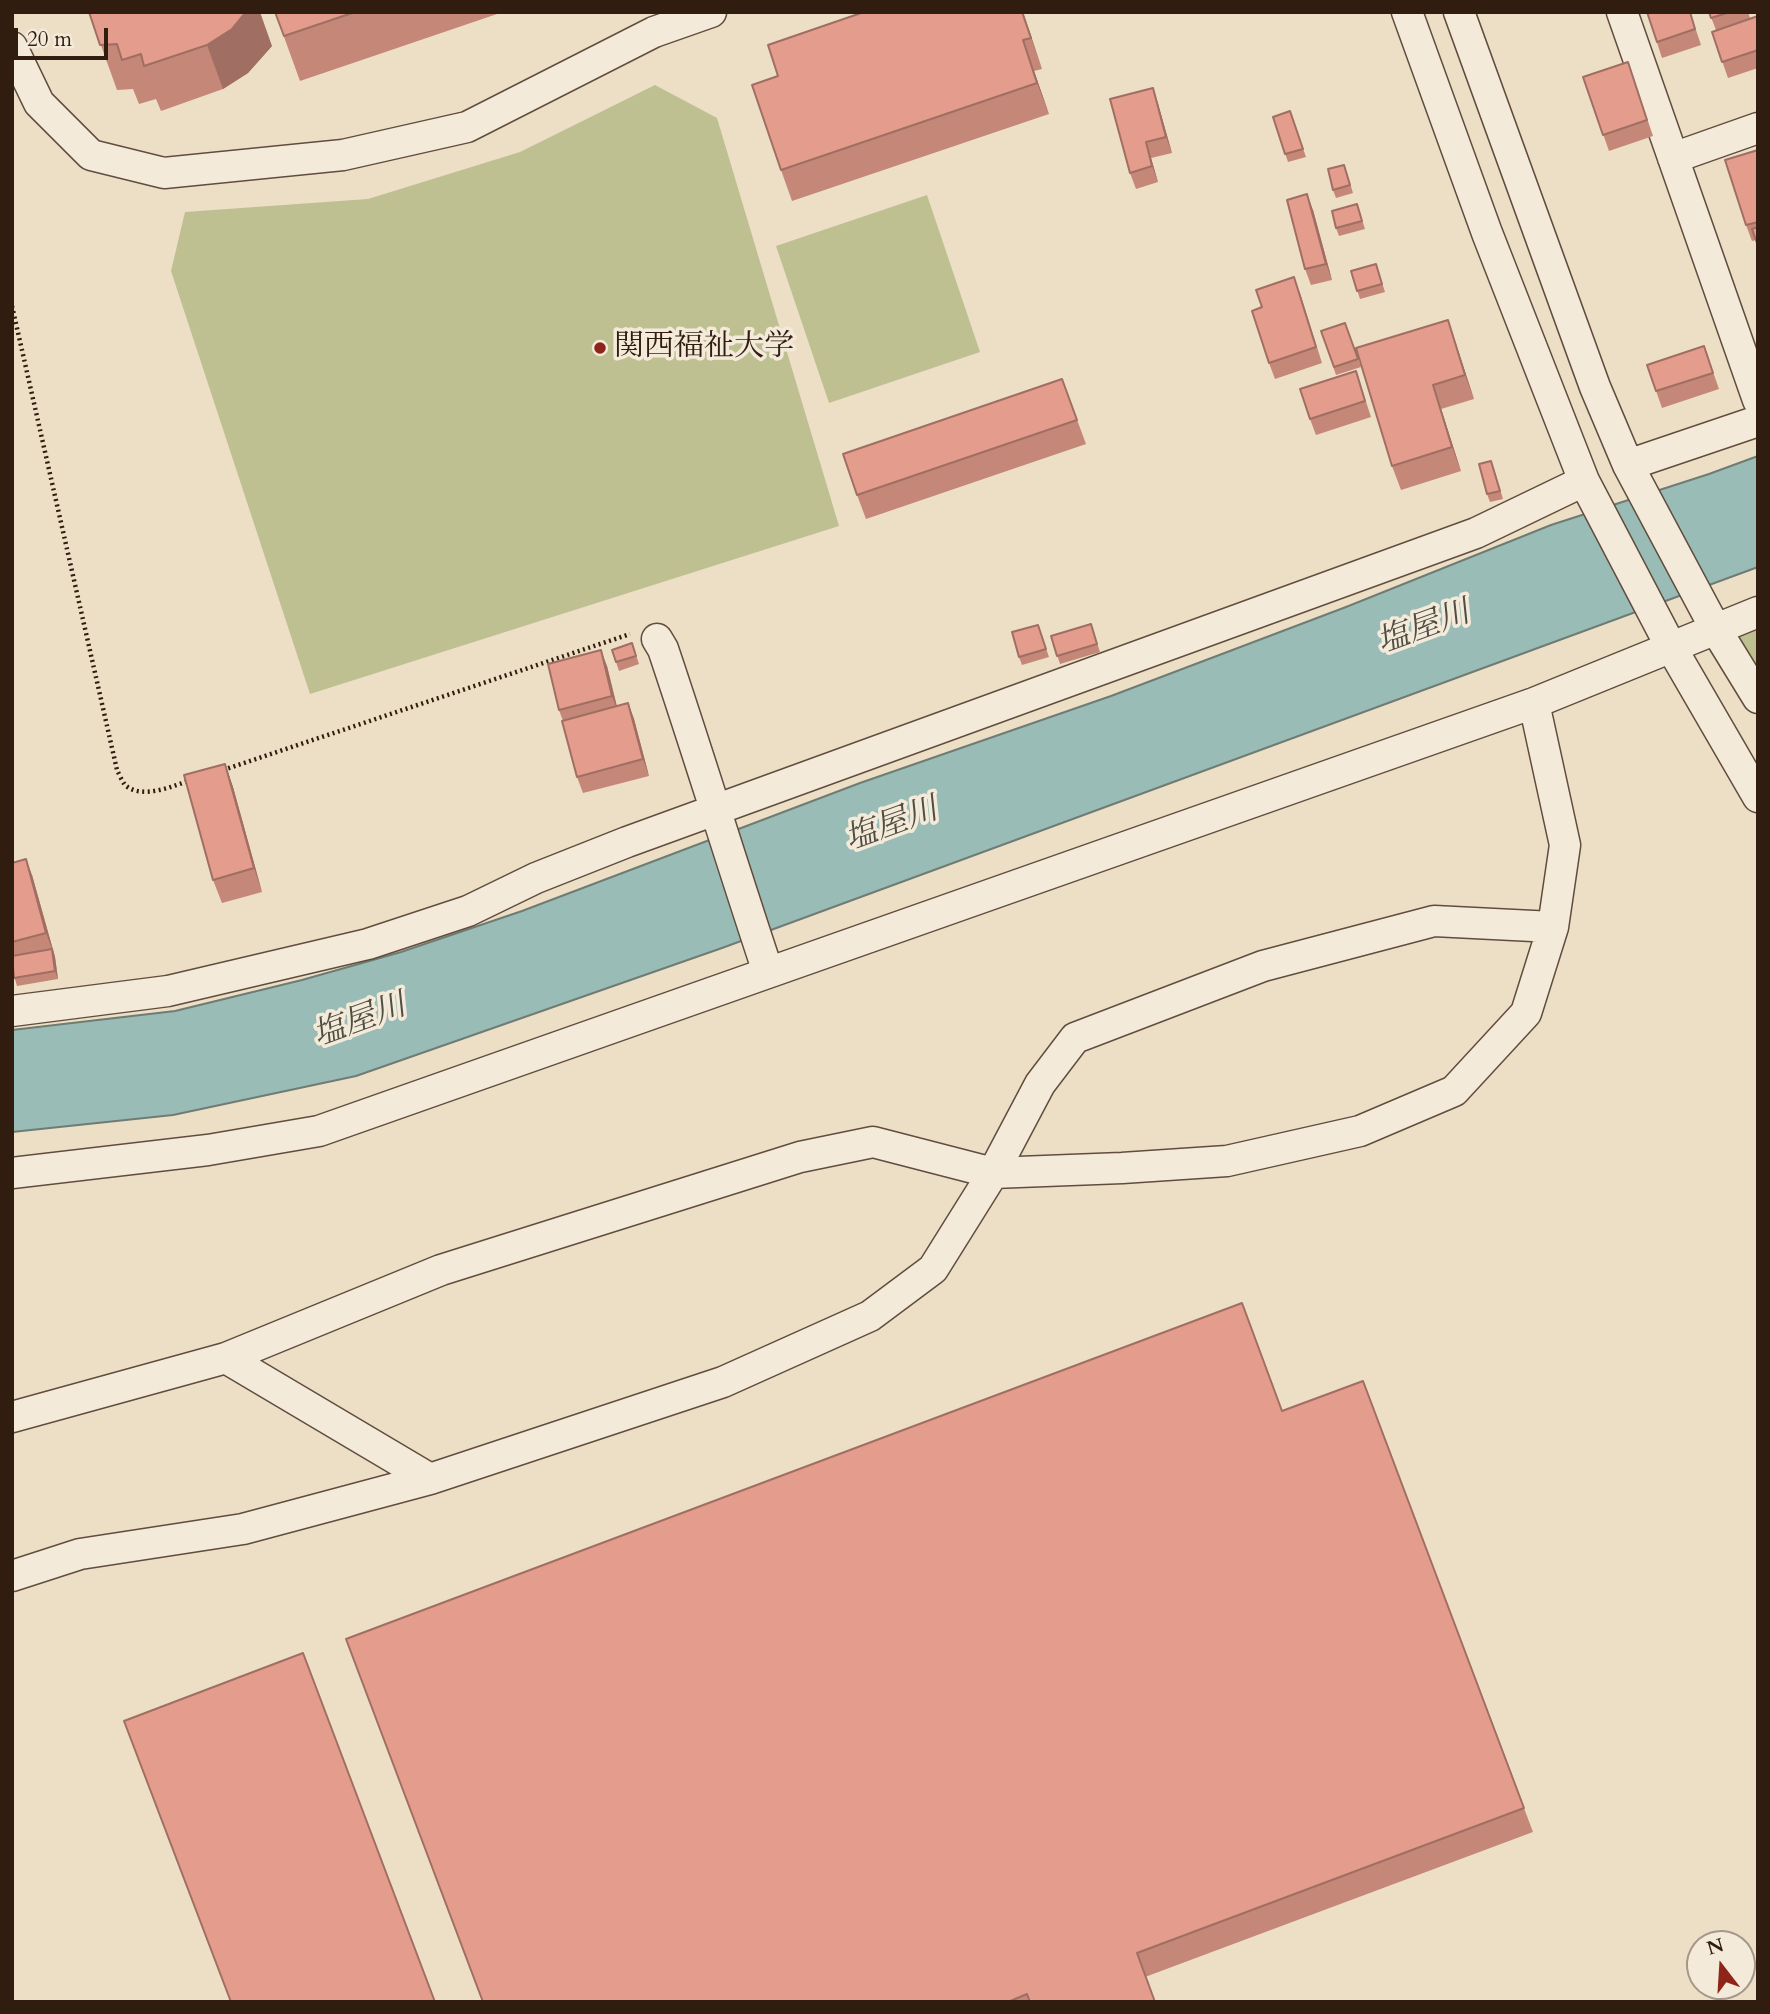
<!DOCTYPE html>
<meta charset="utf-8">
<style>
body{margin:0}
#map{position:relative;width:1770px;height:2014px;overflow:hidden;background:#eddec6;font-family:Cardo,serif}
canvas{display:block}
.frame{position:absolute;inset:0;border:14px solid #311d10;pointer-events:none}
.north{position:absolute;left:1686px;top:1930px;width:70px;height:70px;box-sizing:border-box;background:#f3eada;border:2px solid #a59889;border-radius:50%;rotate:343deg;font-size:19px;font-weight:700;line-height:28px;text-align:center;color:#311d10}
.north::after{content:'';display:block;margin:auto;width:24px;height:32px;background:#8f2418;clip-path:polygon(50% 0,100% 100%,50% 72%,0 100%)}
.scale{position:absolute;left:14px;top:28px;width:94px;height:32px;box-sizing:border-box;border:4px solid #311d10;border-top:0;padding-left:9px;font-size:21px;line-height:24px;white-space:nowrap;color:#311d10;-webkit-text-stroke:5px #f3eada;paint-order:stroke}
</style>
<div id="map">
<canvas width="1770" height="2014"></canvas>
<div class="frame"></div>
<div class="north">N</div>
<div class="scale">20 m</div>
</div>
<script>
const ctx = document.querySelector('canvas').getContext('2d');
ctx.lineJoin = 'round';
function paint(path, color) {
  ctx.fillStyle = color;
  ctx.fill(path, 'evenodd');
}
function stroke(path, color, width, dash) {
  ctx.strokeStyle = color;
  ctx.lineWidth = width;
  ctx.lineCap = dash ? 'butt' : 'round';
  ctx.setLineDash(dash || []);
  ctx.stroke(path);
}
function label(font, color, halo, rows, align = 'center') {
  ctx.font = font + ' Cardo,"Noto Serif JP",serif';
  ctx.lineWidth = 7;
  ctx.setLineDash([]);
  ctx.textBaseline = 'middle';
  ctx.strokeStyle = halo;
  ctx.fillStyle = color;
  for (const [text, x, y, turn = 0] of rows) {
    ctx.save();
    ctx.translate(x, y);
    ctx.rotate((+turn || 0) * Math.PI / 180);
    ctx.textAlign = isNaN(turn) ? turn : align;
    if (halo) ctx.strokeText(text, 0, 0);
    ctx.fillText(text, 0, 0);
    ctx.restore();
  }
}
paint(new Path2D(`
 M 655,85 L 717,118 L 839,526 L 310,694 L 171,271 L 185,212 L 368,199 L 520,152 Z
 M 927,195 L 980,352 L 829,403 L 776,246 Z
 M 1758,612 L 1758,695 L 1715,628 Z`), '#bec091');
const water = new Path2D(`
 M 1758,456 L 1758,567 L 722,948 L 356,1076 L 173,1115 L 12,1132 L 12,1030 L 175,1011 L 302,980 L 401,952 L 522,911 L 860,783 L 1111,696 L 1346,607 L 1551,525 L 1709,474 Z`);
paint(water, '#99bcb6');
stroke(water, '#6f7c74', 2);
const minor = new Path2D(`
 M 1407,12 L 1487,233 L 1584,481 L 1671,647 L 1758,797
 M 1459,12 L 1595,387 L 1628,465 L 1715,628 L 1758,698
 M 1622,12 L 1758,400
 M 12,47 L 39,103 L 91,155 L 164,173 L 343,155 L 467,127 L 654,32 L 711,12
 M 1673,158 L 1758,128
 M 1628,465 L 1758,421
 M 657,639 L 663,649 C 699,756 732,864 768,972
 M 12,1011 L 168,991 L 368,944 L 468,911 L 536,878 L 627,842 L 1476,533 L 1584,481
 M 12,1173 L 208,1150 L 319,1131 L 1534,703 L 1758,612
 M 226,1358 L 430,1479
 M 12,1417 L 226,1358 L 441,1270 L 800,1157 L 873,1142 L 993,1173 L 1122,1168 L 1227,1161 L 1360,1131 L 1454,1091 L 1526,1013 L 1553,927 L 1565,845 L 1534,703
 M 12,1576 L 80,1554 L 243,1529 L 430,1479 L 723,1382 L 870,1316 L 933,1269 L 993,1173 L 1040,1084 L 1075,1038 L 1263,966 L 1434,921 L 1553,927`);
stroke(minor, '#604d3e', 33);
stroke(new Path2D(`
 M 12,306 L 117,770 C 119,774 122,781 125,785 C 142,800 173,786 191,780
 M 223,770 L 630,634`), '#311d10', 4.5, [2, 3.5]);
stroke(minor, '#f3eada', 30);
paint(new Path2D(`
 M 89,12 L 272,46 L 248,73 L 223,89 L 161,111 L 156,99 L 139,104 L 133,89 L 117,90 Z
 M 275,12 L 503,12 L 300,81 Z
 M 864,12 L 1023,12 L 1042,69 L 1034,71 L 1049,114 L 792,201 L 781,170 Z
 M 1647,12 L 1690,12 L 1701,45 L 1662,58 Z
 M 1709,12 L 1748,12 L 1750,18 L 1758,16 L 1758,68 L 1728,78 L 1712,32 L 1716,30 Z
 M 1628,62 L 1653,136 L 1609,151 L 1583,77 Z
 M 1153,88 L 1158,104 L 1172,153 L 1151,158 L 1158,182 L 1136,189 L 1130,173 Z
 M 1290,111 L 1306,157 L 1288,162 L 1273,117 Z
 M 1758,150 L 1758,246 L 1756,240 L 1752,241 L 1746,225 Z
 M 1347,173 L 1353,193 L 1336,198 L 1333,190 Z
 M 1357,204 L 1365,229 L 1339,236 L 1336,228 Z
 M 1313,210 L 1332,280 L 1311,285 L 1305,269 Z
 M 1376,264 L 1385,292 L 1360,299 L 1351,271 Z
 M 1300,293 L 1322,363 L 1275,379 L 1269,363 Z
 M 1345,323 L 1361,367 L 1336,375 L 1321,331 Z
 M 1456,344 L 1474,399 L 1441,409 L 1461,471 L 1401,490 L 1392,466 L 1356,348 Z
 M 1704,346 L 1719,389 L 1662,408 L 1647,365 Z
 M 1356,371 L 1371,417 L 1316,435 L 1310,419 Z
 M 1062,379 L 1086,444 L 866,519 L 857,495 Z
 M 1494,469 L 1503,499 L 1490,502 L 1487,494 Z
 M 1091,624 L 1100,652 L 1060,664 L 1051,636 Z
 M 1038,625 L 1049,657 L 1022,665 L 1019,657 Z
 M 632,643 L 639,664 L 619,671 L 616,662 Z
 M 607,666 L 617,706 L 628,703 L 634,719 L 649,776 L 583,793 L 577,777 L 563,721 L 559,710 Z
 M 225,764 L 233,787 L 262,892 L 222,903 L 213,880 Z
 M 12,863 L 32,875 L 55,957 L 58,979 L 17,986 L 12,969 Z
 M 1363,1381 L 1533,1832 L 1145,1977 L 1155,2002 L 482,2002 L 1282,1411 Z`), '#c48778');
paint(new Path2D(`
 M 246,12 L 260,12 L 272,46 L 248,73 L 223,89 L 207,45 Z
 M 1022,12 L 1023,12 L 1042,69 L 1031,38 Z
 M 1023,40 L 1034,71 L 1049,114 L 1037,83 Z
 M 1153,88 L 1158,104 L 1172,153 L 1166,137 Z
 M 1146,142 L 1151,158 L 1158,182 L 1152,166 Z
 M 1307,194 L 1313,210 L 1332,280 L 1326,264 Z
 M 1448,320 L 1456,344 L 1474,399 L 1465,375 Z
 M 1433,385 L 1441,409 L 1461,471 L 1452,447 Z
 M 601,650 L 607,666 L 618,712 L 612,696 Z
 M 628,703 L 634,719 L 649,776 L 643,759 Z
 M 225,764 L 233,787 L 262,892 L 254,868 Z
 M 26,859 L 32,875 L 55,957 L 58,979 L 55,971 L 52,949 L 46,933 Z`), '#a06e62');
const building = new Path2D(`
 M 89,12 L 246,12 L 232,29 L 207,45 L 144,66 L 141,54 L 122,60 L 117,44 L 100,45 Z
 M 275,12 L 355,12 L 284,36 Z
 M 864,12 L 1022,12 L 1031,38 L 1023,40 L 1037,83 L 781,170 L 752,85 L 778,76 L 768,45 Z
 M 1647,12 L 1690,12 L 1695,29 L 1657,42 Z
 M 1709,12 L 1730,12 L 1711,18 Z
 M 1758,16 L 1758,50 L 1722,62 L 1712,32 Z
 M 1628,62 L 1647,120 L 1603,135 L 1583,77 Z
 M 1153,88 L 1166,137 L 1146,142 L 1152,166 L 1130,173 L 1110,99 Z
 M 1290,111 L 1303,149 L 1285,154 L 1273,117 Z
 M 1758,150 L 1758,222 L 1746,225 L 1725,160 Z
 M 1344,165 L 1350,185 L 1333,190 L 1328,169 Z
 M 1307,194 L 1326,264 L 1305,269 L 1287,200 Z
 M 1357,204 L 1362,221 L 1336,228 L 1332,211 Z
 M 1758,227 L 1758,246 L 1752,229 Z
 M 1376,264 L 1382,284 L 1357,291 L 1351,271 Z
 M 1294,277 L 1316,347 L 1269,363 L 1252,311 L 1262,307 L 1256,290 Z
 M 1448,320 L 1465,375 L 1433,385 L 1452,447 L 1392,466 L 1356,348 Z
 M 1345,323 L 1358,359 L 1334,367 L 1321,331 Z
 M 1704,346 L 1713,373 L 1656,391 L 1647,365 Z
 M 1356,371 L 1365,401 L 1310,419 L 1300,389 Z
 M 1062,379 L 1077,420 L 857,495 L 843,454 Z
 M 1491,461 L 1500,491 L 1487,494 L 1479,464 Z
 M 1091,624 L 1097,644 L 1057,656 L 1051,636 Z
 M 1038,625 L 1046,649 L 1019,657 L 1012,632 Z
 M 632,643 L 636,656 L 616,662 L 612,650 Z
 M 601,650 L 612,696 L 559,710 L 548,664 Z
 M 628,703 L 643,759 L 577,777 L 562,721 Z
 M 225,764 L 254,868 L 213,880 L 184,775 Z
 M 26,859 L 46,933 L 12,942 L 12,863 Z
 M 52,949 L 55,971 L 14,978 L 12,956 Z
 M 1242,1303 L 1282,1411 L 1363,1381 L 1524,1808 L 1137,1953 L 1155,2002 L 1030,2002 L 1027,1994 L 1008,2002 L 483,2002 L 346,1639 Z
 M 303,1653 L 435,2002 L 231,2002 L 124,1721 Z`);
paint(building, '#e49d8c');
stroke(building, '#a06e62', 2);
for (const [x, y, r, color] of [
 [600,348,7,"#8f2418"]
]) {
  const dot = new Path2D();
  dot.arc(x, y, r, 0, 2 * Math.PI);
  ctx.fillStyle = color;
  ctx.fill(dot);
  stroke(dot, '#f3eada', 2.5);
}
label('30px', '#311d10', '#f3eada', [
 ["関西福祉大学",614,348]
], 'left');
label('italic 32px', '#504d42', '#f3eada', [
 ["塩屋川",1424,629,-20],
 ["塩屋川",892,826,-20],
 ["塩屋川",360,1022,-20]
]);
</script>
